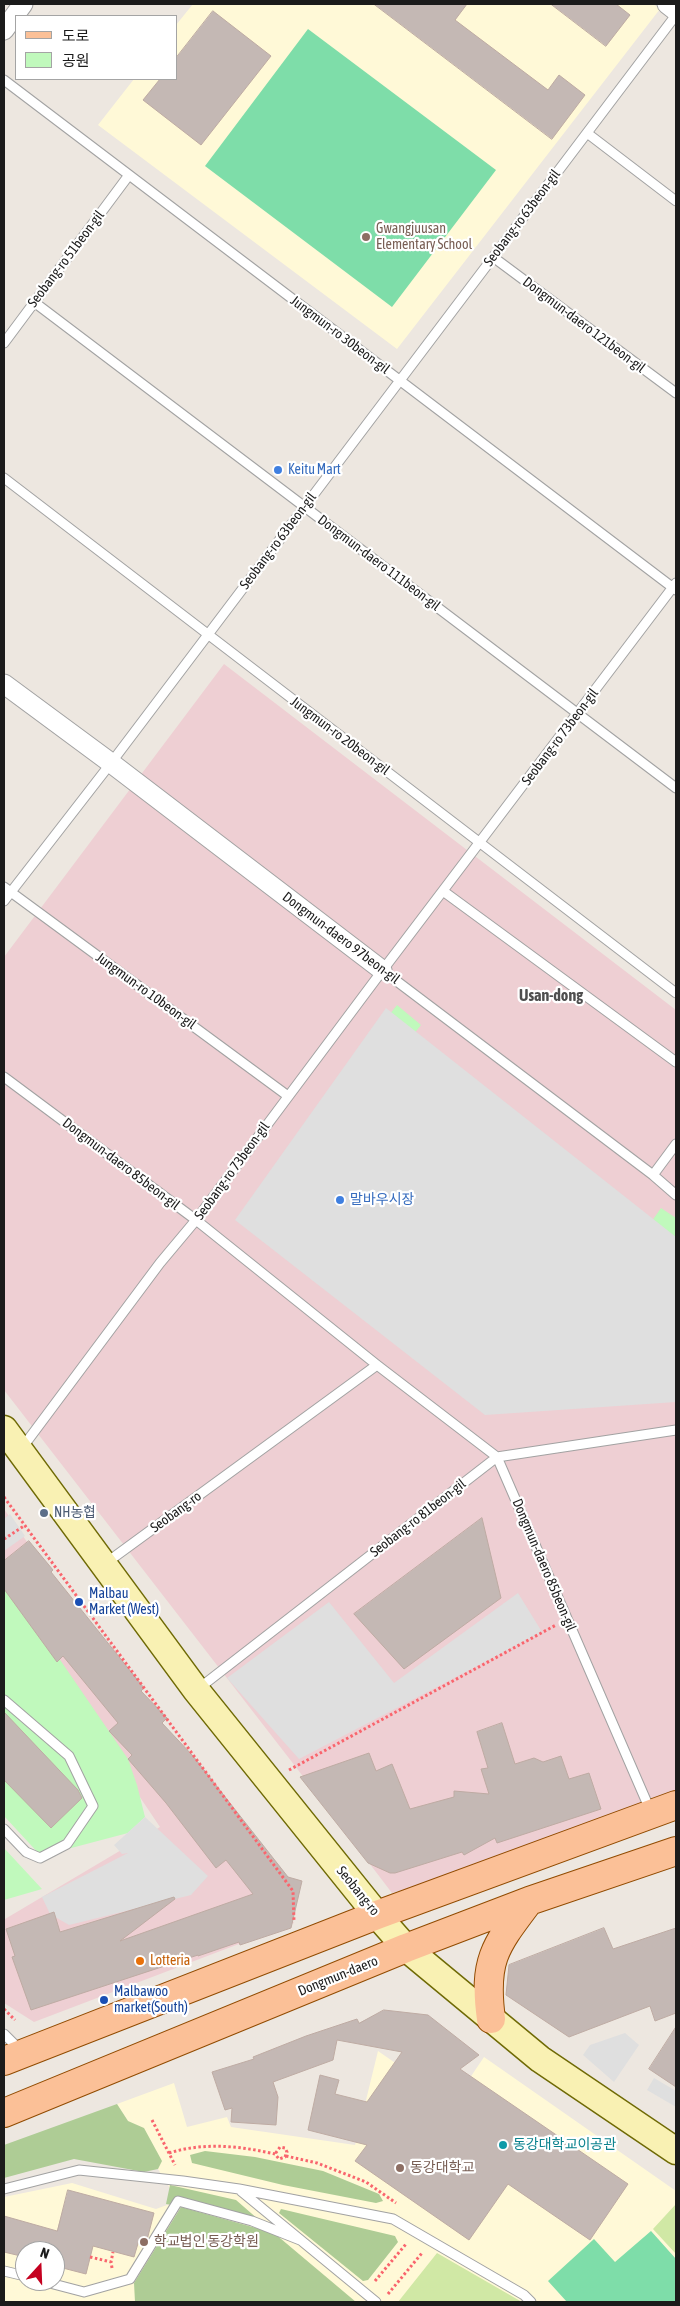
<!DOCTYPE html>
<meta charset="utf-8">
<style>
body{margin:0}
#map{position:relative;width:680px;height:2306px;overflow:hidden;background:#ede7e0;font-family:"Asap Condensed","Noto Sans KR",sans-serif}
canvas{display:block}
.frame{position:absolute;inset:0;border:5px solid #1b1b1b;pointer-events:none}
.legend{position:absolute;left:15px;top:15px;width:162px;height:65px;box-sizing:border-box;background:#fff;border:1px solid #a4a4a4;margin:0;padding:6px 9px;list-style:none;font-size:15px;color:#1b1b1b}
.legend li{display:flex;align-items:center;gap:10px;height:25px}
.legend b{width:25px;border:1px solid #a4a4a4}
.north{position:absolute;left:15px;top:2241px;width:50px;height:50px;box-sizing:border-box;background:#fff;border:1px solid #a4a4a4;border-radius:50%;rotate:20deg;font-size:14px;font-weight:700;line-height:20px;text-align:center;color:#1b1b1b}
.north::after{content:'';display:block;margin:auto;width:18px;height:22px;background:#c50120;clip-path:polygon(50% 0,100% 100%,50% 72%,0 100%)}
</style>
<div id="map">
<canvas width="680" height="2306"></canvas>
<div class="frame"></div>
<ul class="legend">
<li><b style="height:6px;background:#fbc097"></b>도로</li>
<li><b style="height:14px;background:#c0f9bc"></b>공원</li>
</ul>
<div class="north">N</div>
</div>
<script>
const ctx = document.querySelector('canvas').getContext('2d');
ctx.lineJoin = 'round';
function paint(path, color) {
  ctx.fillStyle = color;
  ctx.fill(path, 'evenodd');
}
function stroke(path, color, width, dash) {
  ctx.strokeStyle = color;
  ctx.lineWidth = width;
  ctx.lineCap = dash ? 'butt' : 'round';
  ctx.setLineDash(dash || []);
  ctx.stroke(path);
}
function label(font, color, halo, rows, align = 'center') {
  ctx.font = font + ' "Asap Condensed","Noto Sans KR",sans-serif';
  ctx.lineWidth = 4.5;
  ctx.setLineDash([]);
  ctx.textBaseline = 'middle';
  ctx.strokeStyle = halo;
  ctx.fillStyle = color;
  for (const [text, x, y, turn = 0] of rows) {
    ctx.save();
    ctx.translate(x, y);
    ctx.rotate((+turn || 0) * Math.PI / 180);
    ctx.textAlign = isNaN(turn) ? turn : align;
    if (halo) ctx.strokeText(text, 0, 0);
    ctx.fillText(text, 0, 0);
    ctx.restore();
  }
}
paint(new Path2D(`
 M 224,664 L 676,1010 L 676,1796 L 526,1854 L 392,1893 L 295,1766 L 4,1390 L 4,957 Z
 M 4,1509 L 294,1923 L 34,2022 L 4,2003 L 5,1919 L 160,1827 L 4,1595 Z`), '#eecfd3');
paint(new Path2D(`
 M 193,4 L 653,4 L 660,9 L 397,349 L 98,125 L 134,79 L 176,79 L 176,25 Z
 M 378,2051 L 453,2103 L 484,2057 L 676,2191 L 676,2302 L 4,2302 L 4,2197 L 72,2183 L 156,2209 L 178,2201 L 117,2104 L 174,2083 L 187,2127 L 227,2117 L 231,2127 L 355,2145 ZM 25,2251 L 55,2251 L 55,2281 L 25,2281 Z`), '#fff9d7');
paint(new Path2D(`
 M 676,2204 L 676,2254 L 653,2229 Z
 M 437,2253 L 522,2302 L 398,2302 Z`), '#d0e8a5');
paint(new Path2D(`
 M 117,2104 L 128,2121 L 144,2128 L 162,2161 L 158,2169 L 144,2172 L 74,2159 L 4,2178 L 4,2145 Z
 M 205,2151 L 255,2157 L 323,2171 L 379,2194 L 383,2201 L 376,2203 L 283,2185 L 192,2163 L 190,2155 Z
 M 170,2185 L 236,2200 L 259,2220 L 178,2198 L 172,2205 L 166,2204 Z
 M 181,2207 L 274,2233 L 356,2302 L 135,2302 L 134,2283 Z
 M 281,2209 L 395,2236 L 398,2242 L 368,2280 L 363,2281 L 279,2213 Z`), '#aecc95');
paint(new Path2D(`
 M 397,1005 L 421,1025 L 406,1044 L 382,1024 Z
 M 661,1208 L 676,1218 L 676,1249 L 647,1228 Z
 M 4,1578 L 128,1759 L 137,1785 L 145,1817 L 128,1833 L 41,1856 L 4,1816 Z
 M 4,1848 L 42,1889 L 4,1900 Z`), '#c0f9bc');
paint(new Path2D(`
 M 308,29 L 496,170 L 392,307 L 205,166 Z
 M 651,2231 L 676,2259 L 676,2302 L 567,2302 L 548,2281 L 594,2239 L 615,2262 Z`), '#7edda9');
paint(new Path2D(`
 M 386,1008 L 676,1237 L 676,1402 L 485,1415 L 235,1220 Z
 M 10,1514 L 25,1536 L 4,1551 L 4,1519 Z
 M 518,1593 L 542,1632 L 299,1759 L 227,1678 L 329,1602 L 394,1683 Z
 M 145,1817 L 208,1876 L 191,1895 L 69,1925 L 50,1914 L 42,1897 L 128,1853 L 122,1854 L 114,1845 Z
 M 625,2033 L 639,2045 L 614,2082 L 583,2055 L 590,2045 Z
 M 654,2078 L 676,2091 L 676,2107 L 647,2090 Z`), '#dfdfdf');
const building = new Path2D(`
 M 374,4 L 467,4 L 455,20 L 548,90 L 559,75 L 585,95 L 552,139 Z
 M 551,4 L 616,4 L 630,15 L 606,46 Z
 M 213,11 L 271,56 L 201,145 L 143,100 L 160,79 L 176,79 L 176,58 Z
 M 482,1518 L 501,1598 L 404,1669 L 354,1614 Z
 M 29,1541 L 53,1570 L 51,1572 L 144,1688 L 141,1691 L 167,1718 L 162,1723 L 193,1756 L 288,1877 L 302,1881 L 291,1928 L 240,1945 L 239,1942 L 198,1956 L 198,1955 L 31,2010 L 12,1957 L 15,1956 L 6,1929 L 54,1912 L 60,1932 L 174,1897 L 175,1899 L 120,1941 L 253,1894 L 226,1860 L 216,1868 L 166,1803 L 128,1759 L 132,1755 L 109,1731 L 118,1723 L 63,1656 L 57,1662 L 4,1589 L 4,1561 Z
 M 4,1712 L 78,1790 L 82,1798 L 51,1828 L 4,1780 Z
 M 502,1723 L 515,1764 L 534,1758 L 543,1762 L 561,1756 L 569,1779 L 589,1773 L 601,1809 L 497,1843 L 495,1838 L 464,1855 L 462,1852 L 395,1873 L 390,1873 L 368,1863 L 300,1777 L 369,1753 L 376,1771 L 392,1764 L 410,1809 L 454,1797 L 454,1791 L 489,1794 L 481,1769 L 488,1768 L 477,1732 Z
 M 604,1928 L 613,1949 L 676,1928 L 676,2013 L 655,2021 L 650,2006 L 569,2037 L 506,1995 L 509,1965 Z
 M 384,2010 L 428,2015 L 479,2055 L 460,2069 L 628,2184 L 590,2240 L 508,2184 L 469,2240 L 355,2161 L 367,2145 L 308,2130 L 320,2075 L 339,2080 L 335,2094 L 367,2102 L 402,2052 L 337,2040 L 333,2060 L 273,2082 L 278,2097 L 276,2125 L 231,2122 L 232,2108 L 225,2110 L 212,2072 L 254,2059 L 253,2057 L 306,2036 L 357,2019 L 359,2023 Z
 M 676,2027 L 676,2087 L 649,2069 Z
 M 68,2190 L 154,2213 L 147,2240 L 146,2242 L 139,2240 L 134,2257 L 93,2246 L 86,2274 L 55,2266 L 55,2251 L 25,2251 L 25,2257 L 4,2252 L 4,2216 L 57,2231 Z`);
paint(building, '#c4b8b4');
stroke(building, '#beaba3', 1);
const lane = new Path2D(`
 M 4,80 L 676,590
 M 587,133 L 676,201
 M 493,257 L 676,393
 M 34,302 L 676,788
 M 4,343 L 129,175
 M 4,478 L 676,993
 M 4,887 L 288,1096
 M 443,891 L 676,1062
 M 4,901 L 111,763 L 676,15
 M 382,970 L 653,1175 L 676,1195
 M 4,1077 L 196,1220 L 377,1365 L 497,1457 L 651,1812
 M 653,1175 L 676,1144
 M 22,1448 L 160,1263 L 196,1220 L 379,975 L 676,583
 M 106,1563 L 377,1365
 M 198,1689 L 497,1457 L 676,1430
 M 4,1700 L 69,1756 L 93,1806 L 67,1844 L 40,1858 L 26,1852 L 4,1829
 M 4,2034 L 21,2051
 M 4,2189 L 79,2170 L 183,2181 L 239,2189 L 393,2219 L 524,2295 L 531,2302
 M 241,2191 L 376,2302
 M 4,2271 L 25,2276
 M 42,2281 L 84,2292 L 130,2279 L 178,2201 L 252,2221 L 300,2240`);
const street = new Path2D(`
 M 667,4 L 676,11
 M 4,30 L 23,4
 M 4,684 L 111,763 L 382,970`);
const secondary = new Path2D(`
 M 4,1429 L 196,1690 L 377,1915 L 406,1948 L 540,2059 L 676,2151`);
const primary = new Path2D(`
 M 491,2019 C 483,1960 495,1946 529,1901
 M 4,2061 L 377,1915 L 676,1805
 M 4,2113 L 406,1948 L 529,1901 L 676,1851`);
stroke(lane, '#a2a2a2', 11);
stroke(street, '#a2a2a2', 21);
stroke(secondary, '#6f6a05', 29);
stroke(primary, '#914b01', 30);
stroke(new Path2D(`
 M 4,1497 L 293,1891 L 294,1922
 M 4,1539 L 24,1526
 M 289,1770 L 556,1625
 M 4,2009 L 15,2020
 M 152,2120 L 175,2165
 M 169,2153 C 204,2142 240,2146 275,2154 L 279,2159 L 285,2157 L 287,2152 L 285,2148 L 280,2147 L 275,2154
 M 286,2156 L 317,2163 L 366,2182 L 396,2203
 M 90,2257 L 111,2262
 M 112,2268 L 111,2262 L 113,2252
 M 375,2281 L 406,2244
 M 388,2294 L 422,2253`), '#f9656d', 3, [2.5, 2.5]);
stroke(lane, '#fff', 9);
stroke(street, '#fff', 19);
stroke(secondary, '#f9f1b3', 26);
stroke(primary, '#fbc097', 28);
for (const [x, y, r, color] of [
 [366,237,5,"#8d6e63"],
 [278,470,5,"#3f7fe0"],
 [340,1200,5,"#3f7fe0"],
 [44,1513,5,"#5c6f8a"],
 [79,1602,5,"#1a4fb4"],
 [140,1961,5,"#e8710a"],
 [104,2000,5,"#1a4fb4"],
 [503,2145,5,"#0f9aa8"],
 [400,2168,5,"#8d6e63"],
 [144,2242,5,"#8d6e63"]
]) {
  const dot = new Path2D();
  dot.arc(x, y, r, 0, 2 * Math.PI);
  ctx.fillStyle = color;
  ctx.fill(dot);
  stroke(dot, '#fff', 2);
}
label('14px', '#1b1b1b', '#fff', [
 ["Seobang-ro 63beon-gil",522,218,-53],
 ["Seobang-ro 51beon-gil",66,259,-53],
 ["Dongmun-daero 121beon-gil",584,325,37],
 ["Jungmun-ro 30beon-gil",340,335,37],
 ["Seobang-ro 63beon-gil",278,541,-53],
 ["Dongmun-daero 111beon-gil",379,563,37],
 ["Jungmun-ro 20beon-gil",340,736,37],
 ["Seobang-ro 73beon-gil",560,737,-53],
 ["Dongmun-daero 97beon-gil",341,938,37],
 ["Jungmun-ro 10beon-gil",146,991,36],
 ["Dongmun-daero 85beon-gil",121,1164,37],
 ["Seobang-ro 73beon-gil",232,1171,-54],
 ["Seobang-ro",176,1512,-36],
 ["Seobang-ro 81beon-gil",418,1518,-38],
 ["Dongmun-daero 85beon-gil",544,1565,67],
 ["Seobang-ro",358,1891,51],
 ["Dongmun-daero",338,1976,-22]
]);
label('14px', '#785e54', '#fff', [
 ["Gwangjuusan",376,229],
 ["Elementary School",376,245],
 ["동강대학교",410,2168],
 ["학교법인 동강학원",154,2242]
], 'left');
label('14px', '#366cbe', '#fff', [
 ["Keitu Mart",288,470],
 ["말바우시장",350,1200]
], 'left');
label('14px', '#4e5e75', '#fff', [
 ["NH농협",54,1513]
], 'left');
label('14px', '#164399', '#fff', [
 ["Malbau",89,1594],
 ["Market (West)",89,1610],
 ["Malbawoo",114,1992],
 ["market(South)",114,2008]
], 'left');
label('14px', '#c56008', '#fff', [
 ["Lotteria",150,1961]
], 'left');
label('14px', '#0d838f', '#fff', [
 ["동강대학교이공관",513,2145]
], 'left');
label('bold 16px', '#4e4e4e', '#fff', [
 ["Usan-dong",551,996]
]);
</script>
